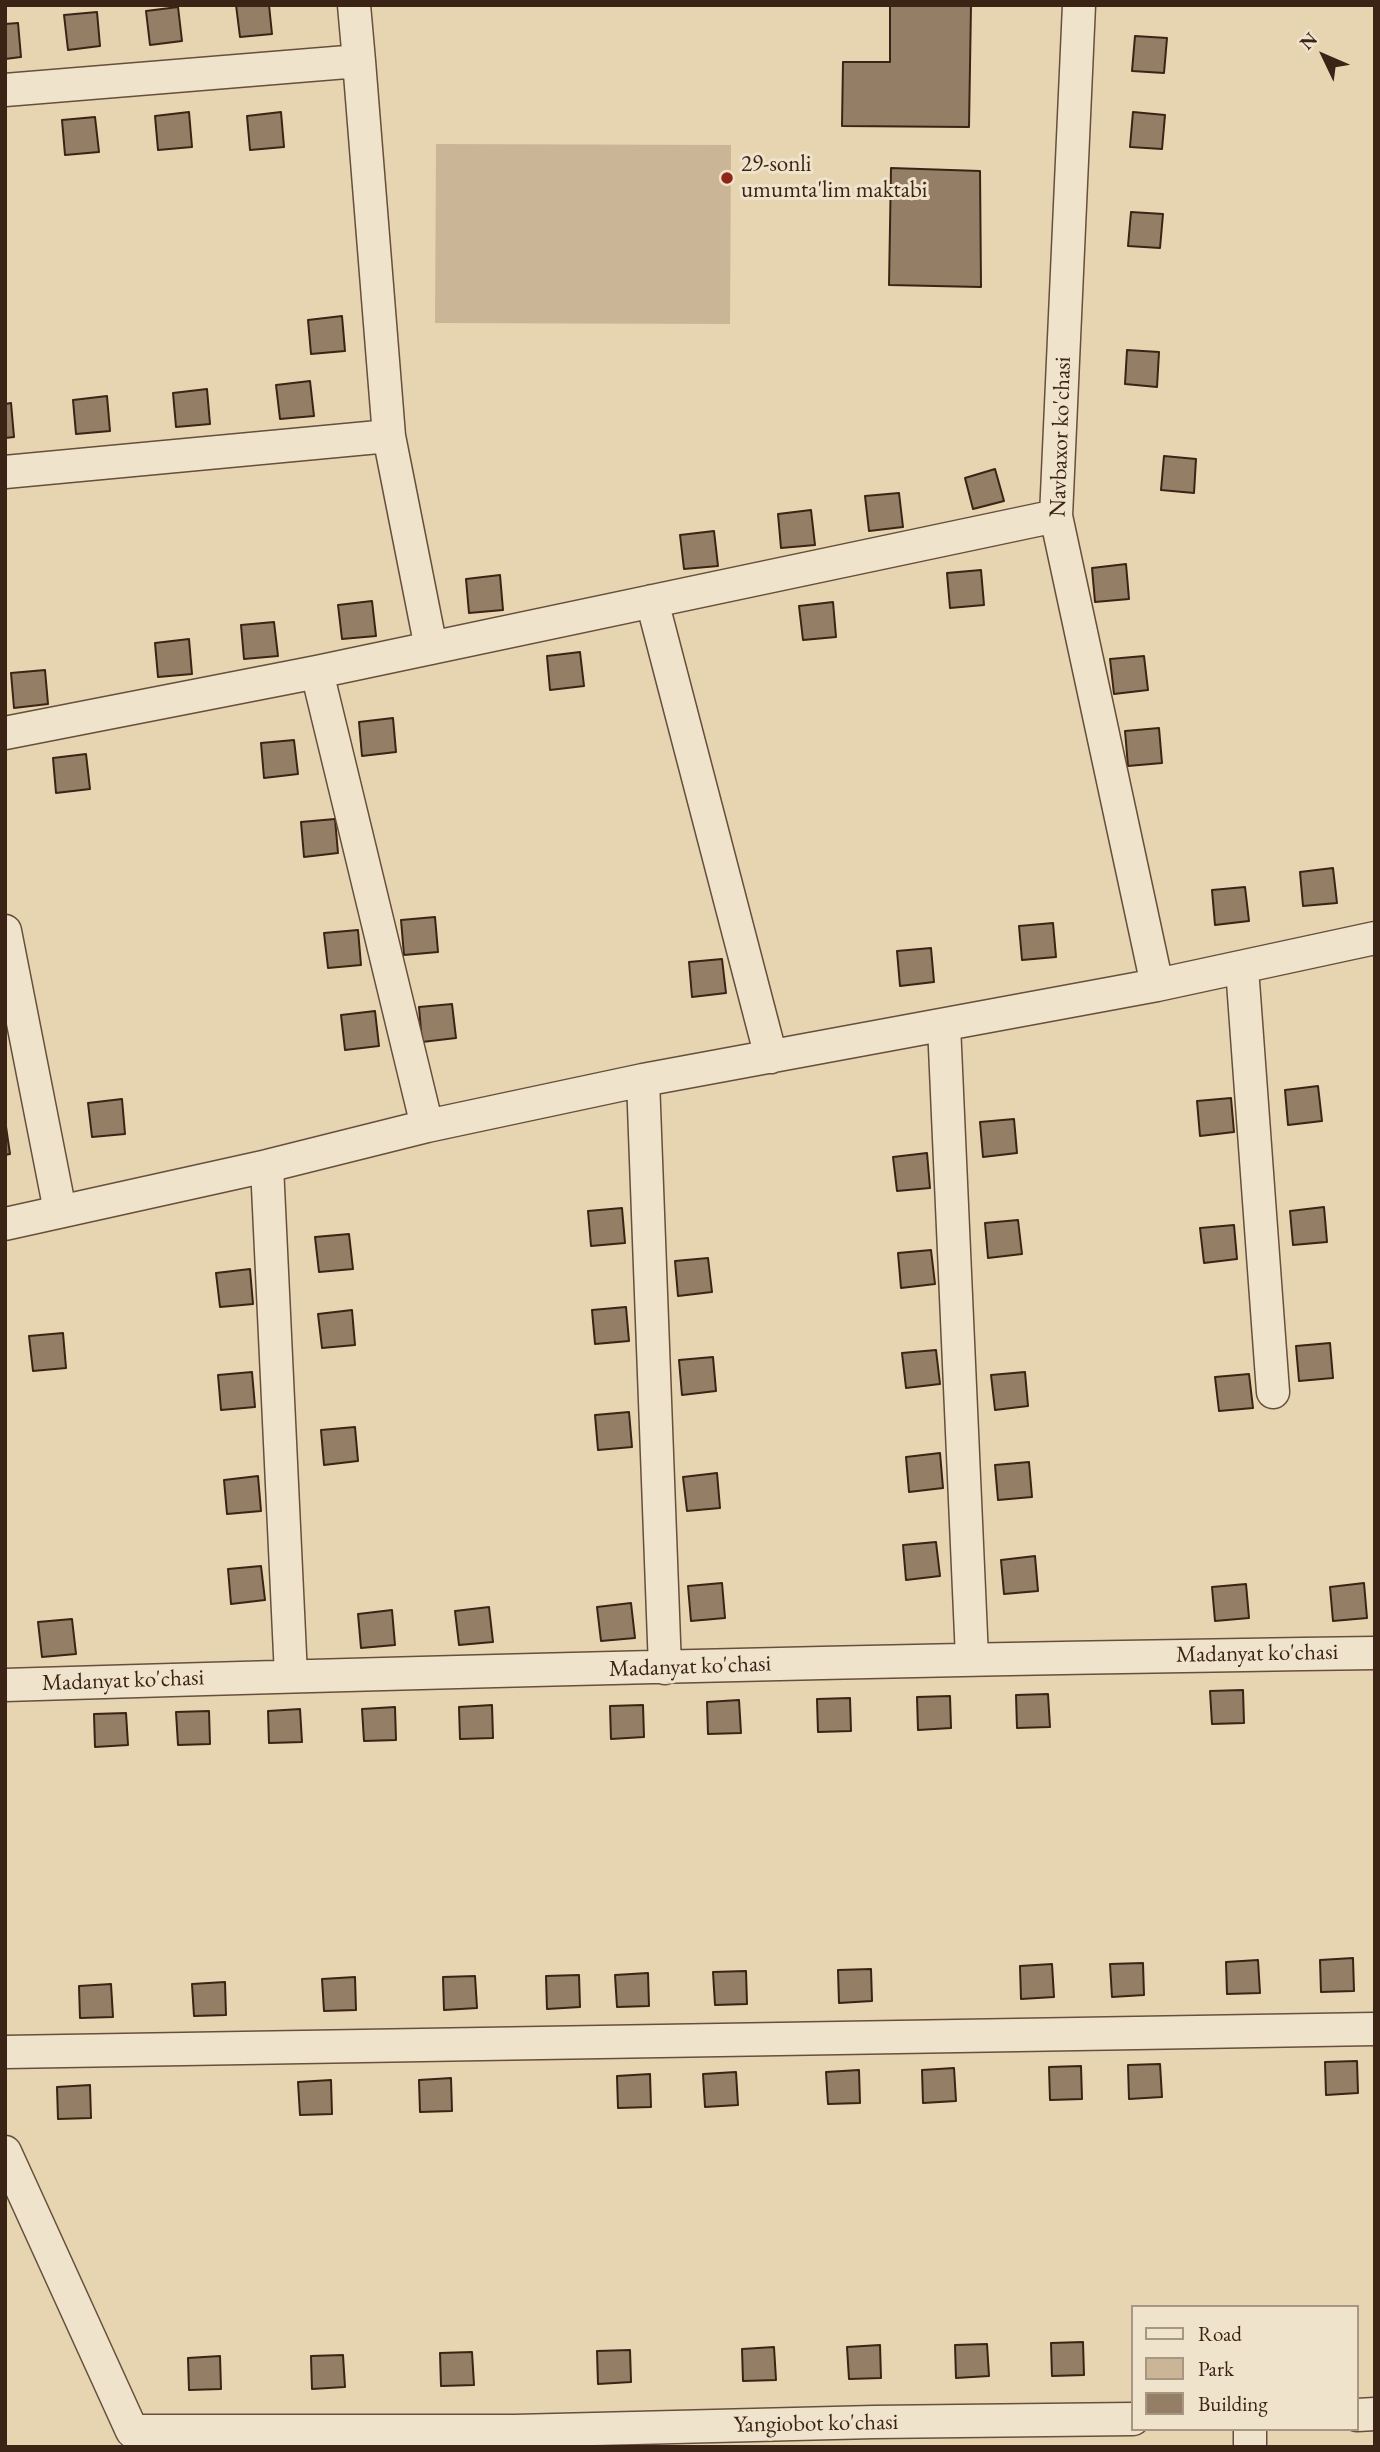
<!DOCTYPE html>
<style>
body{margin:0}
#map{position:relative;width:1380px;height:2452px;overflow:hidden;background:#e7d4b0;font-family:"EB Garamond",serif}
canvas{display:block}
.frame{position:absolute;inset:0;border:7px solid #3b2316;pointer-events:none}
.legend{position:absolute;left:1131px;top:2305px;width:228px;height:126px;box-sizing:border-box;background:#efe3cc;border:2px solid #a79683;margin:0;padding:9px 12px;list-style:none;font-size:21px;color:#3b2316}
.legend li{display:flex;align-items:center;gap:14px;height:35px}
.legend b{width:35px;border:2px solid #a79683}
.north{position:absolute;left:1289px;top:21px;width:70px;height:70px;-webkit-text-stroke:5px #efe3cc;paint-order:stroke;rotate:314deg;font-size:19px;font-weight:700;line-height:28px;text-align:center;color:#3b2316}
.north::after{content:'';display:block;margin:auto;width:24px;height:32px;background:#3b2316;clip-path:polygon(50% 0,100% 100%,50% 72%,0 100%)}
</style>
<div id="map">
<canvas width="1380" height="2452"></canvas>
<div class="frame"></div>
<ul class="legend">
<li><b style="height:9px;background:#efe3cc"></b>Road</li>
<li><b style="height:19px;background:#cab696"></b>Park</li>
<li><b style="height:19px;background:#947f66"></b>Building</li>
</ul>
<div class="north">N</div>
</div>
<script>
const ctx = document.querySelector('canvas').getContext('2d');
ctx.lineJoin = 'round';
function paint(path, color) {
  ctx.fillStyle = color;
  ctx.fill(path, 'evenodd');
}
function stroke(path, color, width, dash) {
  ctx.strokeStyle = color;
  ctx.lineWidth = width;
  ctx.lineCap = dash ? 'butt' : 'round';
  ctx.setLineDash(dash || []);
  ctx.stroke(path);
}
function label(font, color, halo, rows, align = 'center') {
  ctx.font = font + ' "EB Garamond",serif';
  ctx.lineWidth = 6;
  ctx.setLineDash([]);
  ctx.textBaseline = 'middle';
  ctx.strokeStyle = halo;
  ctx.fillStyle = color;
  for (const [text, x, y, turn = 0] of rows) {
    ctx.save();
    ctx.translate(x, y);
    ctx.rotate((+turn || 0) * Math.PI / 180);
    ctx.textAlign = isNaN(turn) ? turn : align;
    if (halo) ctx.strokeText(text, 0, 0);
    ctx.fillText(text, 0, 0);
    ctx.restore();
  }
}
paint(new Path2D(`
 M 436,144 L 731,145 L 730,324 L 435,323 Z`), '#cab696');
const building = new Path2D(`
 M 236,5 L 269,5 L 272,34 L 240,37 Z
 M 890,5 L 971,5 L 969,127 L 842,126 L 843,62 L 890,62 Z
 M 178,7 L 182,41 L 150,45 L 146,11 Z
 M 97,12 L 100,46 L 68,50 L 64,15 Z
 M 18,23 L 21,57 L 5,59 L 5,24 Z
 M 1135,36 L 1167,38 L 1164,73 L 1132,71 Z
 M 189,112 L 192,147 L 158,150 L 155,116 Z
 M 281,112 L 284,147 L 250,150 L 247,116 Z
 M 1133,112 L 1165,115 L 1162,149 L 1130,147 Z
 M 95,117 L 99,152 L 65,155 L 62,120 Z
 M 891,168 L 980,171 L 981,287 L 889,285 Z
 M 1131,212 L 1163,214 L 1160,248 L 1128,246 Z
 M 342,316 L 345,351 L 311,354 L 308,320 Z
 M 1127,350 L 1159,352 L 1157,387 L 1125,384 Z
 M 310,381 L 314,416 L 280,419 L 276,385 Z
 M 207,389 L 210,424 L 176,427 L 173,393 Z
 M 107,396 L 110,431 L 76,434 L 73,400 Z
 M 11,403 L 14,437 L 5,438 L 5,404 Z
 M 1164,456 L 1196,459 L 1194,493 L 1161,490 Z
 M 995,469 L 1004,501 L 973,509 L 965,478 Z
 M 899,493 L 903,527 L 869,531 L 865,496 Z
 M 811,510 L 815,545 L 781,548 L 778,514 Z
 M 714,531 L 718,566 L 684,569 L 680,535 Z
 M 1126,564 L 1129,599 L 1095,602 L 1092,568 Z
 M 981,570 L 984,605 L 950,608 L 947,573 Z
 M 500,575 L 503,610 L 469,613 L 466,579 Z
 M 372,601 L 376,636 L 342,639 L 338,605 Z
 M 833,602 L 836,637 L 803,640 L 799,606 Z
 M 274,622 L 278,656 L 244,659 L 241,625 Z
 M 189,639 L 192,674 L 158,677 L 155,643 Z
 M 580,652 L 584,686 L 550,690 L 547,656 Z
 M 1144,656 L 1148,690 L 1114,694 L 1110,659 Z
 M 45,670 L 48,704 L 14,708 L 11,673 Z
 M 393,718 L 396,752 L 362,756 L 359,722 Z
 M 1159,728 L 1162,763 L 1128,766 L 1125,731 Z
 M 294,740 L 298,774 L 264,778 L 261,743 Z
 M 86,754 L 90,789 L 56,793 L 53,758 Z
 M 335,819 L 338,853 L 304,857 L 301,822 Z
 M 1333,868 L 1337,903 L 1303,906 L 1300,872 Z
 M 1245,887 L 1249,921 L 1215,925 L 1212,890 Z
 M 435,917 L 438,952 L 404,955 L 401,920 Z
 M 1053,923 L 1056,957 L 1022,960 L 1019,926 Z
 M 358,930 L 361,965 L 328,968 L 324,933 Z
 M 931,948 L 934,982 L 900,986 L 897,951 Z
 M 722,959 L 726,993 L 692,997 L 689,962 Z
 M 452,1004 L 456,1038 L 422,1042 L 419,1007 Z
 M 375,1011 L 379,1046 L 345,1050 L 341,1015 Z
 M 1318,1086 L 1322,1121 L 1288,1125 L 1285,1090 Z
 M 1231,1098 L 1234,1132 L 1200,1136 L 1197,1101 Z
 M 122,1099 L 125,1134 L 92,1137 L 88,1103 Z
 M 1014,1119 L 1017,1153 L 983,1157 L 980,1122 Z
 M 5,1120 L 10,1154 L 5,1155 Z
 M 927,1153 L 930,1188 L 897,1191 L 893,1157 Z
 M 1324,1207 L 1327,1242 L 1293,1245 L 1290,1211 Z
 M 622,1208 L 625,1243 L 591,1246 L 588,1211 Z
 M 1018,1220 L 1022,1254 L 988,1258 L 985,1223 Z
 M 1234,1225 L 1237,1259 L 1204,1263 L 1200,1228 Z
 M 349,1234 L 353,1269 L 319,1272 L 315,1237 Z
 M 931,1250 L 935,1284 L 901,1288 L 898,1253 Z
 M 708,1258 L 712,1292 L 678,1296 L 675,1261 Z
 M 250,1269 L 253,1304 L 220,1307 L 216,1273 Z
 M 626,1307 L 629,1341 L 595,1344 L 592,1310 Z
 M 352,1310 L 355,1345 L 322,1348 L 318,1314 Z
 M 63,1333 L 66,1368 L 33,1371 L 29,1336 Z
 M 1330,1343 L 1333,1378 L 1299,1381 L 1296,1346 Z
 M 936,1350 L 940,1384 L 906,1388 L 902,1353 Z
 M 713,1357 L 716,1391 L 682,1395 L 679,1360 Z
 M 252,1372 L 255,1407 L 221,1410 L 218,1375 Z
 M 1025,1372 L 1028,1406 L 995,1410 L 991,1375 Z
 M 1249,1374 L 1253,1408 L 1219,1411 L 1215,1377 Z
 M 629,1412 L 632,1447 L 598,1450 L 595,1415 Z
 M 355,1427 L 358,1461 L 324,1465 L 321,1430 Z
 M 940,1453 L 943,1488 L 909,1492 L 906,1457 Z
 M 1029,1462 L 1032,1497 L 998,1500 L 995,1465 Z
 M 717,1473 L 720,1508 L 687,1511 L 683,1477 Z
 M 258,1476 L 261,1511 L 227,1514 L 224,1480 Z
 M 936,1542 L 940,1576 L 906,1580 L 903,1545 Z
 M 1035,1556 L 1038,1591 L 1004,1594 L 1001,1560 Z
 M 261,1566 L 265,1600 L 231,1604 L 228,1569 Z
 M 722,1583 L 725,1618 L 691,1621 L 688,1586 Z
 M 1364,1583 L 1367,1618 L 1333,1621 L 1330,1587 Z
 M 1246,1584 L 1249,1618 L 1215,1621 L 1212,1587 Z
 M 631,1603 L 635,1638 L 601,1641 L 597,1607 Z
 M 489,1607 L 493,1642 L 459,1645 L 455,1611 Z
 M 392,1610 L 395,1645 L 361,1648 L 358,1614 Z
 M 72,1619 L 76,1654 L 42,1657 L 38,1622 Z
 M 1243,1690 L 1244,1723 L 1212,1724 L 1210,1691 Z
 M 1048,1694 L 1050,1727 L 1017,1728 L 1016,1695 Z
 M 950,1696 L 951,1728 L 918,1730 L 917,1697 Z
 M 850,1698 L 851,1731 L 818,1732 L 817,1699 Z
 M 739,1700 L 741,1733 L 708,1734 L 707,1702 Z
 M 492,1705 L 493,1738 L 460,1739 L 459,1707 Z
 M 643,1705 L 644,1737 L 611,1739 L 610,1706 Z
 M 395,1707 L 396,1740 L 364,1741 L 362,1709 Z
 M 300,1709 L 302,1742 L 269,1743 L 268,1711 Z
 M 209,1711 L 210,1744 L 178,1745 L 176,1712 Z
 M 126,1713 L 128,1745 L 95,1747 L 94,1714 Z
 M 1353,1958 L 1354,1991 L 1321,1992 L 1320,1960 Z
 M 1258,1960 L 1260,1993 L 1227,1994 L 1226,1962 Z
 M 1143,1963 L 1144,1995 L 1112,1997 L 1110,1964 Z
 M 1052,1964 L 1054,1997 L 1021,1999 L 1020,1966 Z
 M 871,1969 L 872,2001 L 839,2003 L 838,1970 Z
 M 746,1971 L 747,2004 L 715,2005 L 713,1972 Z
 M 648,1973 L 649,2006 L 617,2007 L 615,1975 Z
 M 579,1975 L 580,2007 L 547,2009 L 546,1976 Z
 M 475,1976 L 477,2008 L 444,2010 L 443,1977 Z
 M 355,1977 L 356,2010 L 324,2011 L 322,1979 Z
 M 225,1982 L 226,2015 L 194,2016 L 192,1984 Z
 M 111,1984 L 113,2017 L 80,2018 L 79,1986 Z
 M 1357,2061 L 1358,2093 L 1326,2095 L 1325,2062 Z
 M 1160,2064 L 1162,2097 L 1129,2099 L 1128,2065 Z
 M 1081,2066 L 1082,2099 L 1050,2100 L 1049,2067 Z
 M 954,2068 L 956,2101 L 923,2103 L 922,2070 Z
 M 859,2070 L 860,2103 L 828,2104 L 826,2072 Z
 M 736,2072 L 738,2105 L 705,2107 L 703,2074 Z
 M 650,2074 L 651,2107 L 618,2108 L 617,2076 Z
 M 451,2078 L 452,2111 L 420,2112 L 419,2080 Z
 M 331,2080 L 332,2114 L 300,2115 L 298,2082 Z
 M 90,2085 L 91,2118 L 58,2119 L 57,2087 Z
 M 1083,2342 L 1084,2375 L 1052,2376 L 1051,2343 Z
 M 987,2344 L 989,2376 L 956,2378 L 955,2345 Z
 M 880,2345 L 881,2378 L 849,2379 L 847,2347 Z
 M 774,2347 L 776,2380 L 743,2381 L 742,2349 Z
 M 630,2350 L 631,2382 L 598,2384 L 597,2351 Z
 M 472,2352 L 474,2385 L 441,2386 L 440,2353 Z
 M 343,2355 L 345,2387 L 312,2389 L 311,2356 Z
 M 220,2356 L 221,2389 L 189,2390 L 188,2358 Z`);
paint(building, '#947f66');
stroke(building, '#3b2316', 2);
const minor = new Path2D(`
 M 354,5 L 359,61
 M 1079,5 L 1056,516 L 1157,985
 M 5,90 L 359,61 L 389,436 L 5,472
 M 389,436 L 431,648
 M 652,601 L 771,1057
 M 317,672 L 427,1126
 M 5,733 L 317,672 L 1056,516
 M 5,931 L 60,1211
 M 1242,968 L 1273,1392
 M 944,1025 L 972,1658
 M 643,1080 L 665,1668
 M 267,1166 L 291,1676
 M 5,1224 L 267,1166 L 427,1126 L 643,1080 L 1157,985 L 1375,938
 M 5,1685 C 462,1671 918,1659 1375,1653
 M 5,2052 L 1375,2029
 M 5,2152 L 132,2431 L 515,2431 L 874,2422 L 1133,2419
 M 1357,2415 L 1375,2414
 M 1250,2447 L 1250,2429`);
stroke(minor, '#664f3c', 35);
stroke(minor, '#efe3cc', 32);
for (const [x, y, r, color] of [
 [727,178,7,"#8f2418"]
]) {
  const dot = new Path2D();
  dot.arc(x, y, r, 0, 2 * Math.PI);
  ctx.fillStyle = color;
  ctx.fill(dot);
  stroke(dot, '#efe3cc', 2.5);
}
label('23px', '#3b2316', '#efe3cc', [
 ["29-sonli",741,165],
 ["umumta'lim maktabi",741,191]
], 'left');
label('23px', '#3b2316', '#efe3cc', [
 ["Navbaxor ko'chasi",1061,437,-88],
 ["Madanyat ko'chasi",1257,1654,-1],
 ["Madanyat ko'chasi",690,1667,-2],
 ["Madanyat ko'chasi",123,1681,-2],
 ["Yangiobot ko'chasi",816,2424,-1]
]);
</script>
